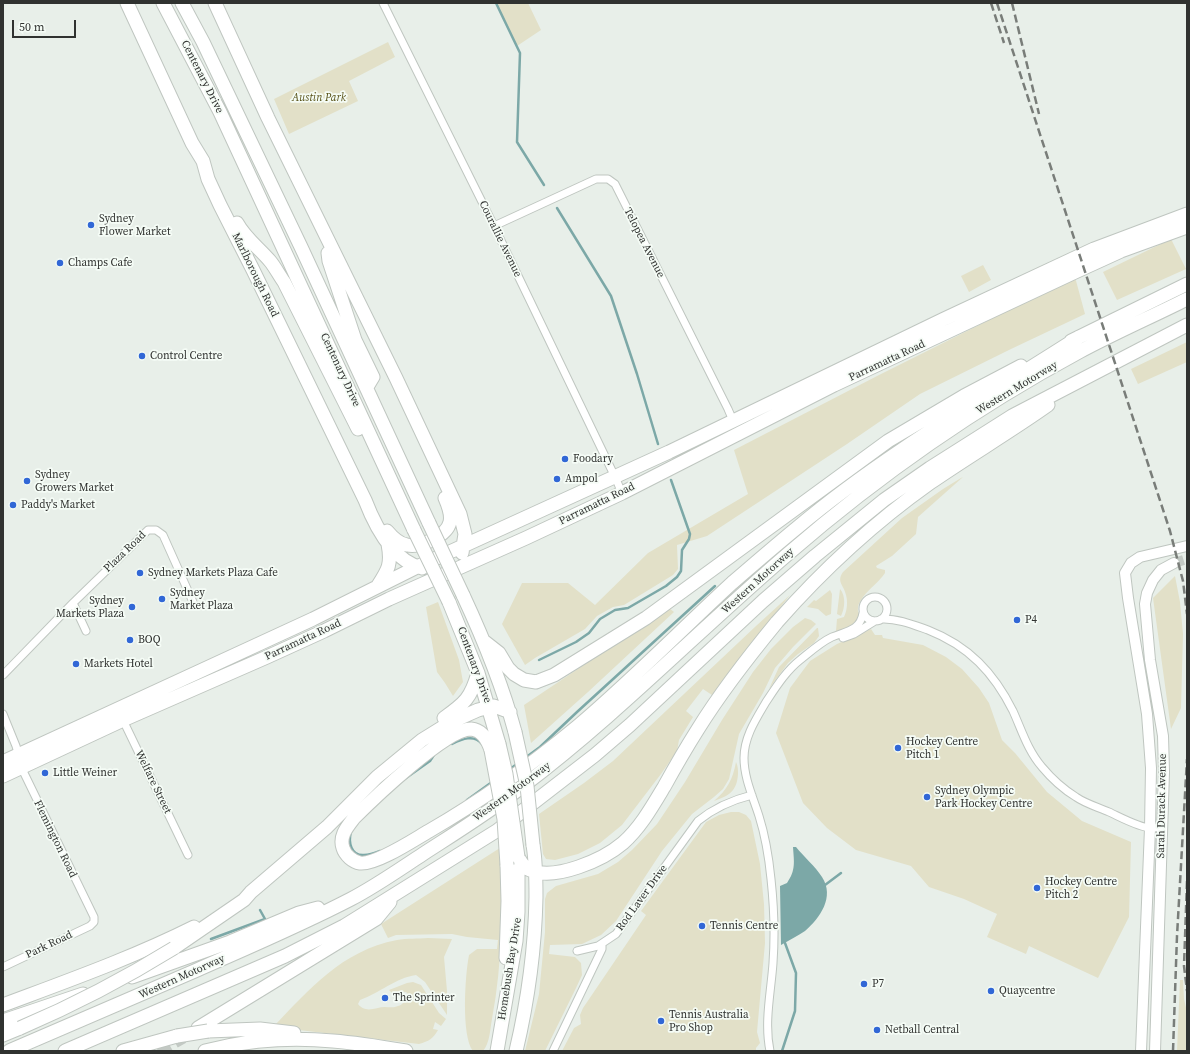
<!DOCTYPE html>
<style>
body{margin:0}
#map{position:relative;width:1190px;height:1054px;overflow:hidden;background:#e8efe9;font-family:"Source Serif 4",serif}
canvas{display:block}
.frame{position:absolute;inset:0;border:4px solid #303230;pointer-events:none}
.scale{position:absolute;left:12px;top:20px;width:64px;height:18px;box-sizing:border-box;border:2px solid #303230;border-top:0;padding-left:5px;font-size:12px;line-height:14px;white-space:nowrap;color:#303230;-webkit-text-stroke:3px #f5fcf6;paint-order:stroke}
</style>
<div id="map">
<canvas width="1190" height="1054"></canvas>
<div class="frame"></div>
<div class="scale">50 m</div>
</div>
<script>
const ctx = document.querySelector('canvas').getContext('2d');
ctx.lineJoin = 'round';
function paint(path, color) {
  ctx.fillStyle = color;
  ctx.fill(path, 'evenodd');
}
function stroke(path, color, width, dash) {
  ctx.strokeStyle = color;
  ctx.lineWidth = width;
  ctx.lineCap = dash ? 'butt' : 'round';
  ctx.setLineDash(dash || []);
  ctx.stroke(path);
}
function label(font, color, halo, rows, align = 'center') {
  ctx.font = font + ' "Source Serif 4",serif';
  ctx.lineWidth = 3.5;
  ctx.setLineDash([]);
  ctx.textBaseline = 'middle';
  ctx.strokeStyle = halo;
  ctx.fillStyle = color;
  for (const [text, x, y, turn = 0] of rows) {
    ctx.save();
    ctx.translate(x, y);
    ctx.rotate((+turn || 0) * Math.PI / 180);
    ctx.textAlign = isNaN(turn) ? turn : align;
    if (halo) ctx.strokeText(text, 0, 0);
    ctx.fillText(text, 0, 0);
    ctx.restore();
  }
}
paint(new Path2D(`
 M 496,3 L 528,3 L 541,30 L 517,46 Z
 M 388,42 L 395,57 L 349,81 L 358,101 L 289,134 L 274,99 Z
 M 1171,239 L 1186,269 L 1117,300 L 1103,272 Z
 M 983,265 L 991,280 L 969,292 L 961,276 Z
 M 1075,277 L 1085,314 L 1011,349 L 920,394 L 847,444 L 707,536 L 677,545 L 678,569 L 673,575 L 624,605 L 613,607 L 597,616 L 585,629 L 535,658 L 525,665 L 502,624 L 522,583 L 568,583 L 595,605 L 648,553 L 748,494 L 734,450 L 879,375 Z
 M 1187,342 L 1187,362 L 1138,384 L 1131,369 Z
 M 963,477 L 918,517 L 916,534 L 892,556 L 876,566 L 877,568 L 885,570 L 885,573 C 879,582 870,588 863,597 C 861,600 858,604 858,608 C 857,611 860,614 859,617 C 856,625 843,634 836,631 L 837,619 L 844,617 C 847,611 848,602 846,595 C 844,585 836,582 843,572 L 902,518 L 943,489 L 961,478 Z
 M 1175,576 L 1180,602 L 1183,634 L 1181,708 L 1171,729 L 1153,598 Z
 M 840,589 C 846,596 845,608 841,616 L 837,614 Z
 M 830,590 L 832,594 L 831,614 L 826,616 L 818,609 L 807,607 L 814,600 L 816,601 Z
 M 790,595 L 712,695 L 703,689 L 686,711 L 693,717 L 679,740 L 677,751 L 661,774 L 622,825 L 600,843 L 578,854 L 555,860 L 546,859 L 543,854 L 539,814 L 584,783 L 613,761 L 756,626 Z
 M 438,602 L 459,660 L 463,682 L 453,696 L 445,683 L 437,672 L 426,607 Z
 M 669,608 L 674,612 L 588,692 L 531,743 L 524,705 Z
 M 805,618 L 811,620 L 816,624 L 793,647 L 775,668 L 763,693 L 739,734 L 729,779 L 723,789 L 714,797 L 692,814 L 662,851 L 616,921 L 601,935 L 582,944 L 550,945 L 549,954 L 575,957 L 581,963 L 582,975 L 576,988 L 545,1051 L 525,1051 L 539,994 L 545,932 L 545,899 L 547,893 L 556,886 L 598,874 L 618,862 L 632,850 L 657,824 L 685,782 L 722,720 L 753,672 L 771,649 L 793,627 Z
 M 817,628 L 818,628 L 819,636 L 814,643 L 798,654 L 788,663 L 769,689 L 779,667 Z
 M 871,629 L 875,635 L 882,635 L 883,638 L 923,645 L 946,657 L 962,669 L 979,688 L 989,703 L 1002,740 L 1015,753 L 1047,792 L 1082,821 L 1131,842 L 1129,917 L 1098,978 L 1029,946 L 1026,954 L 987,937 L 997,914 L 964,899 L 929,887 L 911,866 L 856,850 L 827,828 L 803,803 L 776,733 L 790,688 L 810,661 L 837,644 Z
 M 736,762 C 738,766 738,770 738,774 C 737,791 729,796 714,801 C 727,790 733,779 736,762 Z
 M 731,812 L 739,812 L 746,815 L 751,821 L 760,864 L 764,904 L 765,943 L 757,1032 L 760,1043 L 756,1048 L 756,1051 L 562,1051 L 574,1028 L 581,1024 L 580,1015 L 583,1008 L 646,915 L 641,911 L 706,822 L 719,815 Z
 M 503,846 C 502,904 503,962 492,1019 C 490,1029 490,1043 483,1051 L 473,1051 C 461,1036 465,975 469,955 L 477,949 L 497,949 L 498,940 L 467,937 L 452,934 L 396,935 L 388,938 L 381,924 Z
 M 428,938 L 452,939 L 444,957 L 447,991 L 447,1015 L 425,982 L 416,975 C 395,978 380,993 360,1000 L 358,1004 C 366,1014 376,1007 385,1007 C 389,1007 394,1008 398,1006 C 403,1005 406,999 409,995 L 406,992 L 392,993 L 389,990 L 407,983 L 413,982 L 421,985 L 439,1013 L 446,1019 L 441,1026 L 435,1022 L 433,1029 L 438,1030 C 433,1039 429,1041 419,1044 L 273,1027 C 310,989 341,951 397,940 C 407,938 418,939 428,938 Z
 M 1180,980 L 1183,980 L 1184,999 L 1187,1012 L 1187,1051 L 1177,1051 Z`), '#e2e0c8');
paint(new Path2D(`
 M 793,847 L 796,847 C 804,857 815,866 822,877 C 835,897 820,918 805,931 C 798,936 789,940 781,945 L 780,886 L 787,883 C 796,870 794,862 793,847 Z`), '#7ca8a7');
stroke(new Path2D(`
 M 496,3 L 520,53 L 517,142 L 544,185
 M 557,208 L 611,296 L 637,374 L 658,444
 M 539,660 L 576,642 L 589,633 L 600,619 L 615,610 L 628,608 L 666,586 L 677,577 L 681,571 L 682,550 L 689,539 L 690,534 L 671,480
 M 452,744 C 462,739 474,734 482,744
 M 525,758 L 540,747 L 577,712 L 715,586
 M 509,770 L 518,763
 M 406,778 L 430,761 L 434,755
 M 467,800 L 492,782
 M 351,832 C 348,842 351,856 364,855 C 369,855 375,853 380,851
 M 825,885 L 841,873
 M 211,939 L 265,919 L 260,910
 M 782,1051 L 795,1011 L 796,973 L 785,943`), '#7ca8a7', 2.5);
stroke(new Path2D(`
 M 1174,563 L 1187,559`), '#c3c9c4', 10, [10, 5]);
stroke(new Path2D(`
 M 158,1051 L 183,1037`), '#c3c9c4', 13, [13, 6]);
const street = new Path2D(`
 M 383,3 L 494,226 L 615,477 L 622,493
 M 494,226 L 596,179 L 608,179 L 615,184 L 728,409 L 734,423
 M863 609a12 12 0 1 1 24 0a12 12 0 1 1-24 0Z
 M 881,619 C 897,618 914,625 928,630 C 969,646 994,673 1013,711 C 1022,731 1028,751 1042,767 C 1052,779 1063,789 1076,797 C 1086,804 1098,807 1109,812 C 1120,817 1140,828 1151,828 C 1155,828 1160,827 1163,827
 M 86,631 L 73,603 L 148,530 L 156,530 L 163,535 L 193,602
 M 843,638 L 854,634 L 875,621
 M 3,675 L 73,603
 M 3,714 L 16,746 L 24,773 L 94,917 L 94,922 L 90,926 L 3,967
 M 122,718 L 188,855
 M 577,951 L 598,946 L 616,934 L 698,821 C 714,808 732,800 752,795
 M 553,1051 L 602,949 L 602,944
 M 770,1051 C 764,1022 771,992 773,963 C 775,935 774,907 771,879 C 769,859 765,835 759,816 C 753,797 744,778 744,758 C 744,737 756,719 766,702 C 776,687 786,671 800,660 C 810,652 821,642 832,637 C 846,631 860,631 863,613`);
const secondary = new Path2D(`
 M 1141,1051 L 1150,828 L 1151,768 L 1147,714 L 1128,598 L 1125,573 L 1131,563 L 1140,557 L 1187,546
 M 1155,1051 L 1164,772 L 1163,736 L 1150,660 L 1145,604 L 1147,593 L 1153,580 L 1161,570 L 1174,563`);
const highway = new Path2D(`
 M 127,3 L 192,143 L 203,161 L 208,179 L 220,205 L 253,270 L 365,500 C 375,526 393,561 422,568
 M 163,3 L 220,112 L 414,530
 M 182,3 L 203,42 L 301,247 L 429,523
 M 215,3 L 268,118 L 396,378 L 460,514 L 465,534 L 462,553
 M 237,223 C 245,238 259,248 270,261 C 275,267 279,275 284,282 L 358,429
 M 328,253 L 329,261 L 355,340 L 373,377 L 367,387
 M 1071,341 L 1187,284
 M 387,531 C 392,537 399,544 407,545 C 420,548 447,536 450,522 C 452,514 448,505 445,498
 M 377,587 C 388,570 392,565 388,544
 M 463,595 C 484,640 502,684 515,732
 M 449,602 L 478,673 L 499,744
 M 485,642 L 499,653 L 508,668 L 514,674 L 524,680 L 536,682 L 554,675 L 646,618 L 888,441 L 964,396 L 1021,366
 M 444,718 C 465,703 471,698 478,673
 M 491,750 C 488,741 483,730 471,729 C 446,729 373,799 354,818 C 347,827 339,836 343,848 C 345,855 353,862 360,863 C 376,865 415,839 429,831 C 481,801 531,765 578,726 C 631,681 680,631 732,583 C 754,564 776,545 798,527 C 885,454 984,398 1079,337
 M 3,762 L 313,619 L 417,567 L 669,452 L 944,319 L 1094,249 L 1187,214
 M 3,776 L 123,720 L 267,657 L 324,631 L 389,599 L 526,538 L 622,493 L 834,385 L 1075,272 L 1121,251 L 1187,227
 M 518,857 C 521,862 524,868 530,870 C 555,881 603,860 623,843 C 640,828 652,807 664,787 C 675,767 686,748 698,729 C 721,692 749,656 777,622 C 822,571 875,522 930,483 C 969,456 1010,432 1048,405
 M 174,948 L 244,900 L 251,892 L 327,827 L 377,777 L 422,740 L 451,722 L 478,710 L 494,706 L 510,712
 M 506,958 L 508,901 L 507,865
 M 132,977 L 230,942 L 299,913 L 318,908
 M 3,1005 C 67,981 132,958 194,927
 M 3,1021 L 83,994
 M 198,1028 L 376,919 L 390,902
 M 208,1031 L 260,1029 L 294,1033
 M 3,1035 L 20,1028
 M 9,1051 C 72,1024 135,997 197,970 C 249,947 301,925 351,899 C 376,886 400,869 423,854 C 457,832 491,811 523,786 C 617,715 699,630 789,553 C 878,476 975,408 1079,352 C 1114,333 1151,317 1187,299
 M 65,1051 L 285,956 L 344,926 L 498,830 L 595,755 L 630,725 L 763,601 L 815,556 L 884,500 L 930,468 L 1012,416 L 1187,325
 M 123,1051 L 177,1036
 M 205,1051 C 247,1040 291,1037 333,1041 C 358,1043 382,1047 406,1051
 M 497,1051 L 516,941 L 518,912 L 518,857
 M 516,1051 C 528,1000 535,949 536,897 C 536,879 536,862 533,845`);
stroke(street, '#bfc6c0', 9);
stroke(secondary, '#bfc6c0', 12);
stroke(highway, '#bfc6c0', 15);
stroke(street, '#fff', 7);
stroke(secondary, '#fff', 10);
stroke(highway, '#fff', 13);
stroke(new Path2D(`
 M 991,3 L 1004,43
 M 997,3 L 1170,531 L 1183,581 L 1187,614
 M 1012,3 L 1039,114
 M 1187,881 L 1184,966 L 1187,991
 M 1173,1051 L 1177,936 L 1187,759`), '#797d79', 2.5, [8, 4]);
const highwayBridge = new Path2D(`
 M 429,523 L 463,595
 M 414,530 L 449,602
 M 515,732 L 527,786 L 533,845
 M 499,744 L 506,774 L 518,857
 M 491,750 L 504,819 L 507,865
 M 20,1028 C 74,1005 124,979 174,948
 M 177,1036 L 208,1031`);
stroke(highwayBridge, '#bfc6c0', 15, []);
stroke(highwayBridge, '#fff', 13);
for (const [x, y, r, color] of [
 [91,225,4,"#3167d6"],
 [60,263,4,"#3167d6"],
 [142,356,4,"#3167d6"],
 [565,459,4,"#3167d6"],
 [557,479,4,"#3167d6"],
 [27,481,4,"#3167d6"],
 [13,505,4,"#3167d6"],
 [140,573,4,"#3167d6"],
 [162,599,4,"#3167d6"],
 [132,607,4,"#3167d6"],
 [1017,620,4,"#3167d6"],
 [130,640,4,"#3167d6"],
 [76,664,4,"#3167d6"],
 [898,748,4,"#3167d6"],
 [45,773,4,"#3167d6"],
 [927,797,4,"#3167d6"],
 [1037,888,4,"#3167d6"],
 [702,926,4,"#3167d6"],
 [864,984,4,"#3167d6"],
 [991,991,4,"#3167d6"],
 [385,998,4,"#3167d6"],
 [661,1021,4,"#3167d6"],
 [877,1030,4,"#3167d6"]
]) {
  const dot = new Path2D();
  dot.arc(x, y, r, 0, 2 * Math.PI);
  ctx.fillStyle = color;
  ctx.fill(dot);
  stroke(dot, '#f5fcf6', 1.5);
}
label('11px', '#303230', '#f5fcf6', [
 ["Centenary Drive",202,77,63],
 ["Courallie Avenue",500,239,64],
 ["Telopea Avenue",644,243,63],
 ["Marlborough Road",255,275,64],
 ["Parramatta Road",887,361,-25],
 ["Centenary Drive",340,370,65],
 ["Western Motorway",1017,388,-31],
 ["Parramatta Road",597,504,-26],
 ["Plaza Road",125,552,-44],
 ["Western Motorway",758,581,-42],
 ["Parramatta Road",303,640,-25],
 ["Centenary Drive",474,665,70],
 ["Welfare Street",153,782,64],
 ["Western Motorway",512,792,-36],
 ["Sarah Durack Avenue",1162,806,-89],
 ["Flemington Road",55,839,64],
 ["Rod Laver Drive",642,898,-54],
 ["Park Road",49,945,-25],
 ["Homebush Bay Drive",510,969,-81],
 ["Western Motorway",182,977,-24]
]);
label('italic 11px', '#585218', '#f5fcf6', [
 ["Austin Park",319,98]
]);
label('11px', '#303230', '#f5fcf6', [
 ["Sydney",99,219],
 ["Flower Market",99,232],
 ["Champs Cafe",68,263],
 ["Control Centre",150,356],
 ["Foodary",573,459],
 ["Sydney",35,475],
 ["Growers Market",35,488],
 ["Ampol",565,479],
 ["Paddy's Market",21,505],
 ["Sydney Markets Plaza Cafe",148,573],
 ["Sydney",170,593],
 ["Market Plaza",170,606],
 ["Sydney",124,601,"right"],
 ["Markets Plaza",124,614,"right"],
 ["P4",1025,620],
 ["BOQ",138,640],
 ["Markets Hotel",84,664],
 ["Hockey Centre",906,742],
 ["Pitch 1",906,755],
 ["Little Weiner",53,773],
 ["Sydney Olympic",935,791],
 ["Park Hockey Centre",935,804],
 ["Hockey Centre",1045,882],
 ["Pitch 2",1045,895],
 ["Tennis Centre",710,926],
 ["P7",872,984],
 ["Quaycentre",999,991],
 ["The Sprinter",393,998],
 ["Tennis Australia",669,1015],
 ["Pro Shop",669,1028],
 ["Netball Central",885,1030]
], 'left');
</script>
